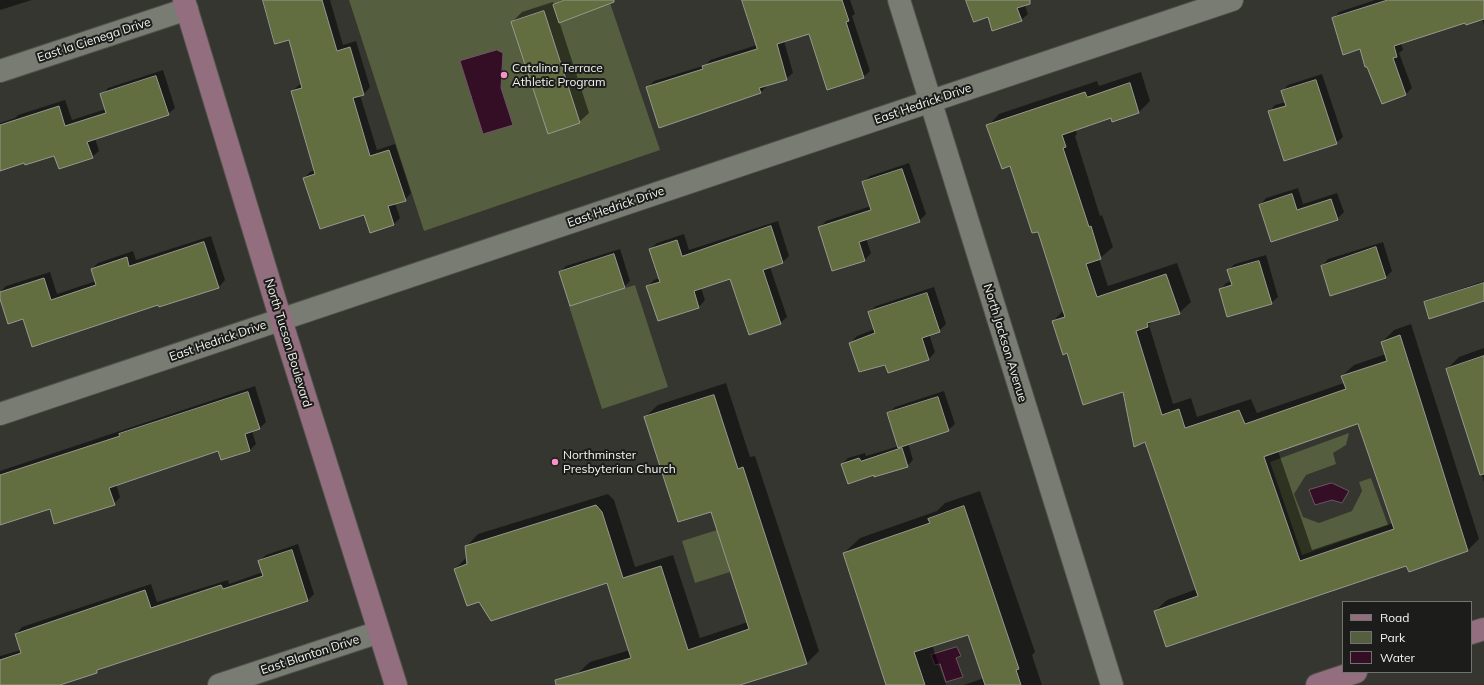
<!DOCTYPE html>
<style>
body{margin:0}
#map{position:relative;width:1484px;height:685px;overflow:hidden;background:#34362f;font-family:Mulish,sans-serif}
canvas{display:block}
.legend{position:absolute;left:1342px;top:601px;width:130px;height:72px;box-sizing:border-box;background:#1c1d1a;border:1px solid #727370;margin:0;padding:5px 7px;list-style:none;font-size:12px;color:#f3f5f0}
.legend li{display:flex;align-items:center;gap:8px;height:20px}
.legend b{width:20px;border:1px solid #727370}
</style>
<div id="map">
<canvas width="1484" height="685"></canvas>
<ul class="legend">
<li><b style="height:5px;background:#926e7f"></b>Road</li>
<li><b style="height:11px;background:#555e3e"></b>Park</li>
<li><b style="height:11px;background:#330e25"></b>Water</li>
</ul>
</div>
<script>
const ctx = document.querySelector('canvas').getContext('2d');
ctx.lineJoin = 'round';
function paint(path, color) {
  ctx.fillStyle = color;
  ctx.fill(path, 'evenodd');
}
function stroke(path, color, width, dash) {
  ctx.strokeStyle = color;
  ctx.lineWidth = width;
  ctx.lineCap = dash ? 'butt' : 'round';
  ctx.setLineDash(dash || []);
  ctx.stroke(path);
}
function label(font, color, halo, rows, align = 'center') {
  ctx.font = font + ' Mulish,sans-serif';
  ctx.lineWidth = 4;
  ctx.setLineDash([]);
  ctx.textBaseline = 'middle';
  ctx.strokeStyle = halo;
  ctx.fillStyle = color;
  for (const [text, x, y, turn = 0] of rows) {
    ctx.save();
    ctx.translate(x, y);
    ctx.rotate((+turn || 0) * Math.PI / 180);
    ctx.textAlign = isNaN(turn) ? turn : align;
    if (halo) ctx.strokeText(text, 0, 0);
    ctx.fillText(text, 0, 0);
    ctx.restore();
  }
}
paint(new Path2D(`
 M 349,0 L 609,0 L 660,150 L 424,231 Z
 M 635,285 L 668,387 L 602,409 L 569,306 Z
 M 1349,433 L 1346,445 L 1333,453 L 1336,464 L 1306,475 L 1294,494 L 1303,517 L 1319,523 L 1352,511 L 1362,491 L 1359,482 L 1371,478 L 1388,525 L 1302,555 L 1270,462 Z
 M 717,530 L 730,572 L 695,583 L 682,541 Z`), '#555e3e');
const water = new Path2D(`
 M 497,50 L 503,53 L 501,88 L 513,125 L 483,134 L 460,61 Z
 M 1332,483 L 1349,491 L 1342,503 L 1332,500 L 1315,505 L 1309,490 Z
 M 957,647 L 961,656 L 956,658 L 963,677 L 946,682 L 940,664 L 935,665 L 931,655 Z`);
paint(water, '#330e25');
stroke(water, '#6d5362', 1);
paint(new Path2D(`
 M 0,0 L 32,0 L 0,10 Z
 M 264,0 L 330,0 L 343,45 L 356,41 L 370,87 L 364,94 L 360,95 L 377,150 L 395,144 L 411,193 L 405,200 L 395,203 L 400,218 L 394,224 L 365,213 L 304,178 L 310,172 L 315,170 L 292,91 L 299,85 L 302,84 L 289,39 Z
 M 562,0 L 593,0 L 559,21 L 589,113 L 579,122 L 512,22 L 522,12 L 553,2 L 554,5 Z
 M 746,0 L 850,0 L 855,14 L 852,16 L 870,71 L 863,77 L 809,33 L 784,41 L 793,73 L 786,79 L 766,85 L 767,86 L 761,92 L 647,88 L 654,81 L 706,65 L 710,60 L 757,45 Z
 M 967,0 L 1023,0 L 1028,14 L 1021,20 L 989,16 Z
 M 1375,0 L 1484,0 L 1484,25 L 1482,18 L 1466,22 L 1401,43 L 1403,50 L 1399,53 L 1412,88 L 1406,94 L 1382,103 L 1360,48 L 1333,19 L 1339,12 Z
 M 163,70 L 175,108 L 168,114 L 95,138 L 99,151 L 92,157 L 55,155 L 25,162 L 0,170 L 0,123 L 15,118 L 18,115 L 65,100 L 72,120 L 106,109 L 102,95 L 108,88 Z
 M 1141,72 L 1150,101 L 1139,112 L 1112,117 L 1075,129 L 1077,134 L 1075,136 L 1100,216 L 1102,215 L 1113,247 L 1099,259 L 1108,286 L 1177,263 L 1191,302 L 1179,313 L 1153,321 L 1149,325 L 1173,404 L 1191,398 L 1197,417 L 1251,399 L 1257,413 L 1344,383 L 1342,376 L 1354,365 L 1386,354 L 1382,342 L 1394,330 L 1411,324 L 1479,539 L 1467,551 L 1407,564 L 1155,611 L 1167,600 L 1197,589 L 1145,440 L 1124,391 L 1067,352 L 1053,321 L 1064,310 L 1038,230 L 1011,165 L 988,126 L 999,114 L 1097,81 L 1099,86 ZM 1358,422 L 1393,523 L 1312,550 L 1278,451 Z
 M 1322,74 L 1343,137 L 1336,143 L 1269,112 L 1275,105 L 1286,102 L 1282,91 L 1288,85 Z
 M 909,163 L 926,214 L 919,221 L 866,238 L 871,253 L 865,260 L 819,228 L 826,221 L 871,206 L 863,182 L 870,176 Z
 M 1298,188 L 1303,204 L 1337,193 L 1344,212 L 1337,219 L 1260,205 L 1266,198 Z
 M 778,221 L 789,256 L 783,262 L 770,267 L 787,317 L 780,323 L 731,278 L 701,288 L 705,300 L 699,307 L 658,320 L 647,287 L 654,280 L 660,278 L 650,249 L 657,243 L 684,234 L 689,250 Z
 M 211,236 L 225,280 L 219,287 L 159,304 L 24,318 L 0,296 L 0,292 L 6,286 L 50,272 L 57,294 L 96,281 L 92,269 L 98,263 L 133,251 L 136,260 Z
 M 1383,242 L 1392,271 L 1386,277 L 1331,295 L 1322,266 L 1328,259 Z
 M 620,249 L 630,281 L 624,287 L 560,272 L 566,266 Z
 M 1266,255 L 1278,297 L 1271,303 L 1220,290 L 1226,283 L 1232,281 L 1228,270 L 1235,264 Z
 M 1484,281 L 1484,300 L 1425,303 L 1428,300 Z
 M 934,287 L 946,324 L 939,331 L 929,334 L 935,352 L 929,359 L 886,364 L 850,343 L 857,336 L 875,329 L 869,312 L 876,306 Z
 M 1484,348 L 1484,482 L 1447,369 L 1459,357 Z
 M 726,383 L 750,457 L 755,456 L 819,651 L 807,663 L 737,685 L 581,685 L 577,674 L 590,662 L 630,650 L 608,582 L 479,601 L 455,569 L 467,557 L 466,547 L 478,534 L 608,494 L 614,500 L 635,567 L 673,555 L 700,638 L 748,622 L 712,511 L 645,417 L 658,405 Z
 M 255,386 L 266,422 L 260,428 L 252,431 L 256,444 L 250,450 L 222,459 L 219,450 L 116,484 L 120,497 L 114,504 L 50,508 L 0,524 L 0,471 Z
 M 944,391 L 955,424 L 948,430 L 908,443 L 913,460 L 907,466 L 874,474 L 842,464 L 848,458 L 865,453 L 866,456 L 899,446 L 888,414 L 895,407 Z
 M 980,491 L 1035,652 L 1032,655 L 1042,685 L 964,685 L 984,678 L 968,634 L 932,645 L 946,685 L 887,685 L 844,553 L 860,538 L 937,511 L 945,503 Z
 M 298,544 L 314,594 L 308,600 L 101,668 L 97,672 L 57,685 L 0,685 L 0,656 L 21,650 L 16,634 L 22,627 L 151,584 L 157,602 L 228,580 L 229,584 L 263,572 L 259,561 L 266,555 Z`), '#0007');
const building = new Path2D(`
 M 263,0 L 322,0 L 337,51 L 350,47 L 364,95 L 353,98 L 370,156 L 389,150 L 406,201 L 388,206 L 394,225 L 370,233 L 364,215 L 320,229 L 303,178 L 315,174 L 291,91 L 302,88 L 289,40 L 275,44 Z
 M 565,0 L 614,0 L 614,2 L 559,23 L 553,5 Z
 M 742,0 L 842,0 L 849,21 L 846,22 L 864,78 L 827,90 L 809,34 L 777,44 L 787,80 L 759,88 L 761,93 L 659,128 L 646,87 L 703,69 L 702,66 L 757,49 Z
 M 966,0 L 1030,0 L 1030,4 L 1017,8 L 1022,21 L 992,31 L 988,17 L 974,22 Z
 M 1388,0 L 1484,0 L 1484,19 L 1466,25 L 1465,23 L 1394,46 L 1397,57 L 1393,58 L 1406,95 L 1382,104 L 1367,67 L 1365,67 L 1360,49 L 1343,55 L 1332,18 Z
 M 544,11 L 580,123 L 548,134 L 511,22 Z
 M 156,76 L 169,115 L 87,142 L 93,158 L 59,169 L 54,156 L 25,165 L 24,163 L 0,171 L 0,125 L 59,106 L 65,126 L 106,113 L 100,94 Z
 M 1316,80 L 1337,144 L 1284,161 L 1268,111 L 1286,106 L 1281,91 Z
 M 1130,83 L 1139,113 L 1112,122 L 1111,118 L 1062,135 L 1066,147 L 1063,148 L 1089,227 L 1091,226 L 1101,259 L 1086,264 L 1097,297 L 1166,274 L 1180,314 L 1147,323 L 1148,327 L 1136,331 L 1162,415 L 1179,409 L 1185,428 L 1239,410 L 1245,424 L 1346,389 L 1341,376 L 1387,361 L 1381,342 L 1400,335 L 1468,551 L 1409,572 L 1406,566 L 1166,647 L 1154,611 L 1198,596 L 1145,442 L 1134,447 L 1123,392 L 1083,405 L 1067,353 L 1063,355 L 1052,321 L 1065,317 L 1038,232 L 1032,233 L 1010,166 L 1002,169 L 986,125 L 1085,92 L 1087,97 ZM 1358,424 L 1394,529 L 1300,561 L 1264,457 Z
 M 902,169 L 920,222 L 859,242 L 865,261 L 832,271 L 818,227 L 871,210 L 862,182 Z
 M 1292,194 L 1297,210 L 1331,199 L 1338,220 L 1271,242 L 1259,205 Z
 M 771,226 L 783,263 L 763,270 L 781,324 L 749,335 L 730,279 L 694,291 L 699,308 L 658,321 L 646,286 L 660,282 L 649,249 L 677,240 L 682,256 Z
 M 204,242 L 219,288 L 159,307 L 158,305 L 32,347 L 23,319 L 8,324 L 0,299 L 0,292 L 44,278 L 51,300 L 96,285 L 91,269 L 127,257 L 129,266 Z
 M 1376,247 L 1386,278 L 1330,296 L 1321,266 Z
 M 614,254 L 625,288 L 570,306 L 559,272 Z
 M 1259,261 L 1272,304 L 1227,317 L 1219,289 L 1232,285 L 1227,270 Z
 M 1484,283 L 1484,301 L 1429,319 L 1424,302 Z
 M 927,293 L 940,332 L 922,338 L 929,360 L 888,373 L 885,365 L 859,372 L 849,343 L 875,333 L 868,312 Z
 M 1484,356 L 1484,474 L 1480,475 L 1446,369 Z
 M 248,392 L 260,429 L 245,434 L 250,451 L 221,460 L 218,451 L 109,488 L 115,505 L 54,524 L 50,509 L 0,525 L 0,475 L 120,436 L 119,434 Z
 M 714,395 L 738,469 L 743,467 L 807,664 L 740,685 L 556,685 L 555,680 L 631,658 L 607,583 L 491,621 L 479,602 L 467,606 L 454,569 L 467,564 L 465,546 L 596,505 L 602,512 L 623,578 L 661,566 L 688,650 L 749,629 L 711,512 L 678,522 L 644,417 Z
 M 938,397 L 949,431 L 898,448 L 887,413 Z
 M 902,448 L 908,467 L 874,477 L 874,475 L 848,484 L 841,464 L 859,458 L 861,461 Z
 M 964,506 L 1019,669 L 1016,670 L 1021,685 L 985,685 L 968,635 L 914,652 L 925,685 L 886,685 L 843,553 L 930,523 L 928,519 Z
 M 292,550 L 308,601 L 97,670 L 97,673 L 60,685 L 0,685 L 0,660 L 21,653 L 15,634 L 145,590 L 151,608 L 221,585 L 223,589 L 263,576 L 258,561 Z`);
paint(building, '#626e40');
stroke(building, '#969990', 1);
const street = new Path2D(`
 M 899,0 L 1112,685
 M 0,71 L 187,9
 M 0,414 L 1232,0
 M 219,685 L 379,632`);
const secondary = new Path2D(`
 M 184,0 L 281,320 L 396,685
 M 1471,633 L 1484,629
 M 1317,685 L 1356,672`);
stroke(street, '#50524b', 24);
stroke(secondary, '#50524b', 24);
stroke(street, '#797c73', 22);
stroke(secondary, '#926e7f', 22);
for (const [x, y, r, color] of [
 [504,75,4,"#f990ca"],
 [555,462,4,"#f990ca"]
]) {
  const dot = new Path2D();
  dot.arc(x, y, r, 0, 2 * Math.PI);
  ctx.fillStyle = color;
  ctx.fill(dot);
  stroke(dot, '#1c1d1a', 1.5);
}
label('12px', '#f3f5f0', '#1c1d1a', [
 ["East la Cienega Drive",94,40,-18],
 ["East Hedrick Drive",923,104,-19],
 ["East Hedrick Drive",616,207,-19],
 ["East Hedrick Drive",218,341,-19],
 ["North Tucson Boulevard",288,343,73],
 ["North Jackson Avenue",1005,343,73],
 ["East Blanton Drive",310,655,-18]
]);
label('12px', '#f3f5f0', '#1c1d1a', [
 ["Catalina Terrace",512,68],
 ["Athletic Program",512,82],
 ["Northminster",563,455],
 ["Presbyterian Church",563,469]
], 'left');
</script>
